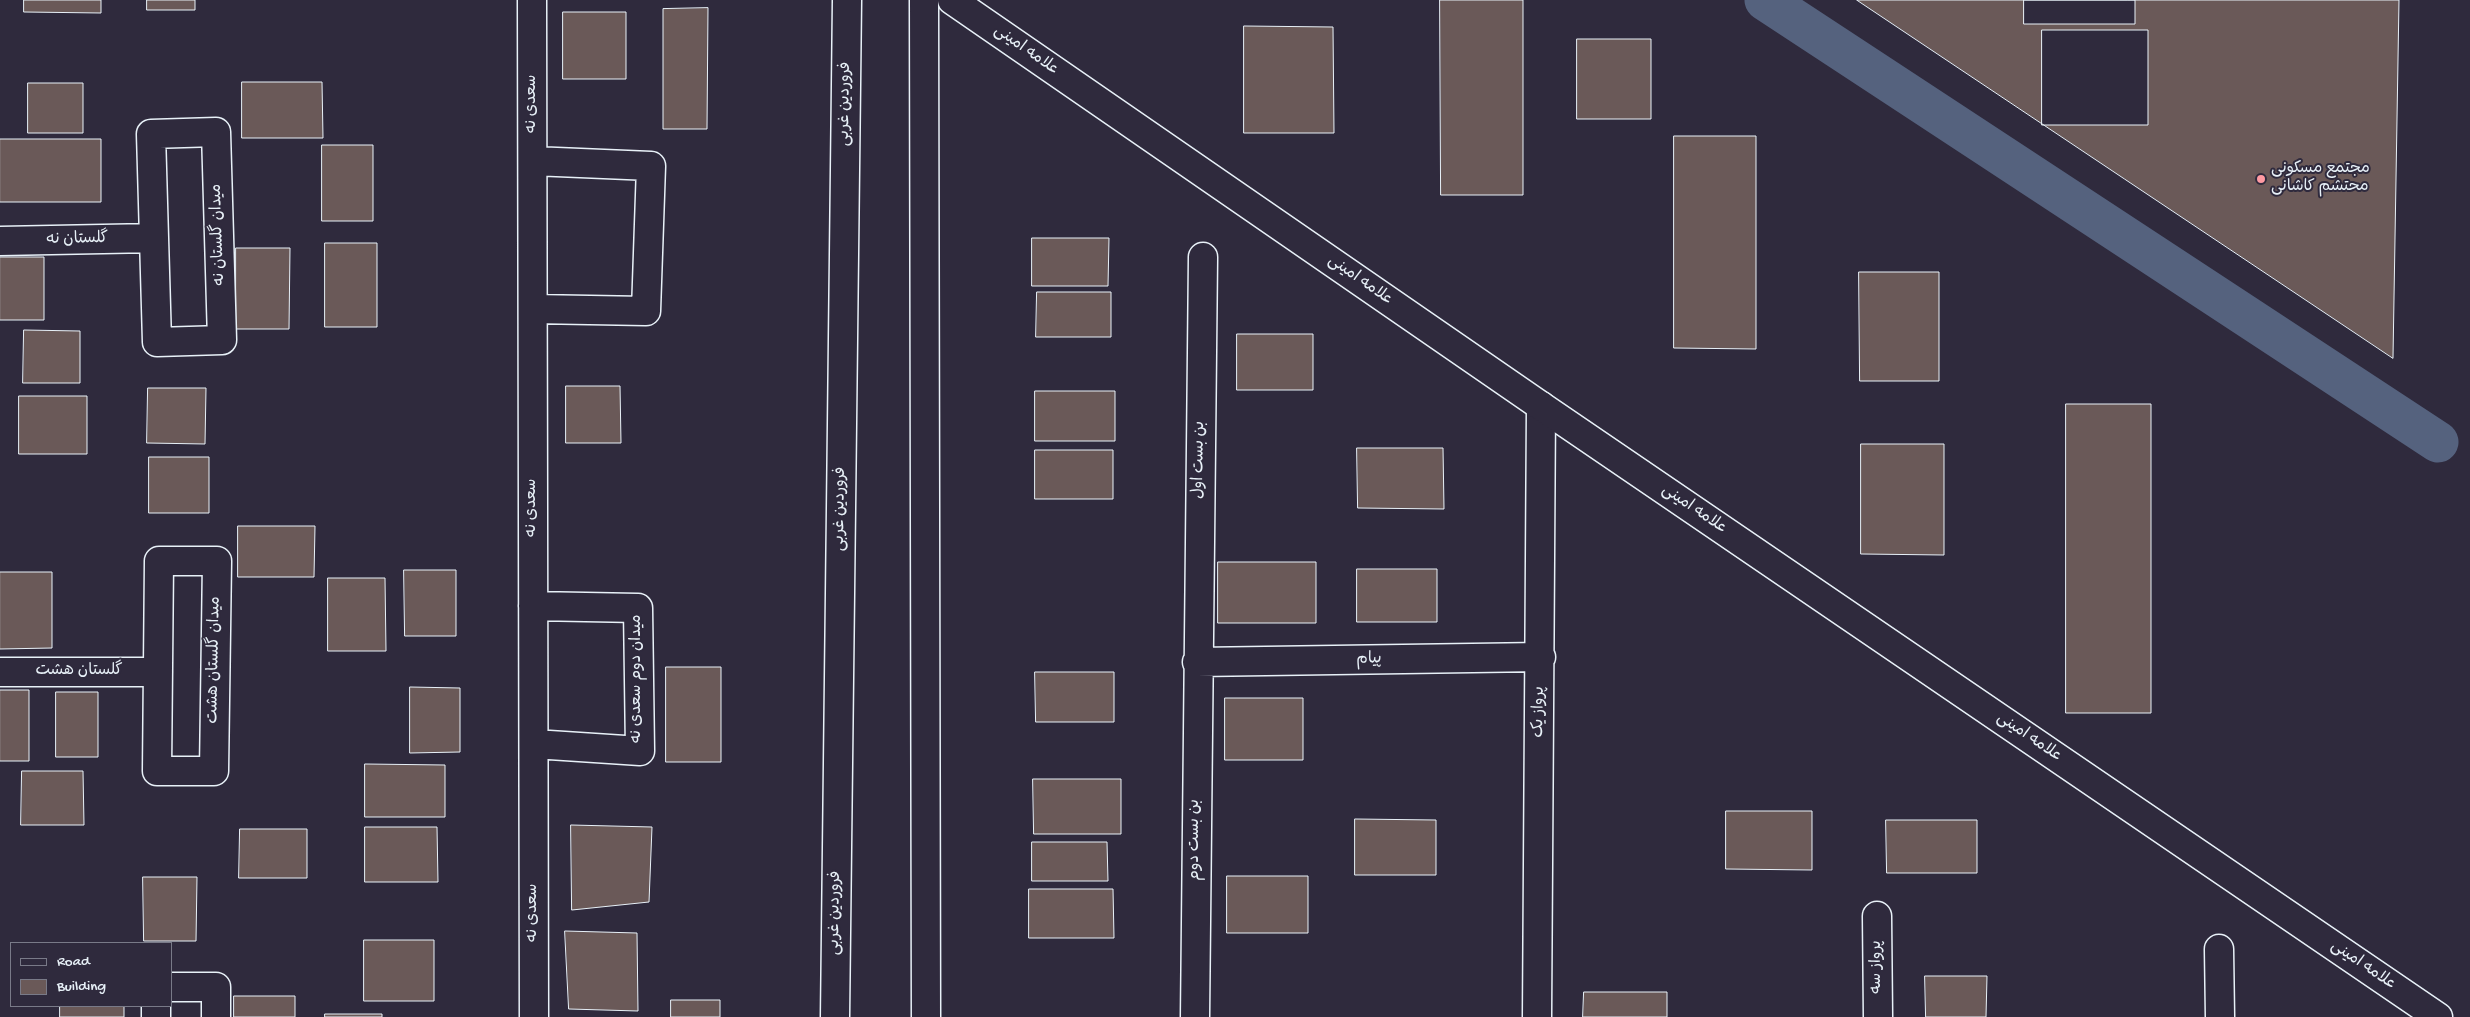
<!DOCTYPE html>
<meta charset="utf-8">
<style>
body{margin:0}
#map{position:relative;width:2470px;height:1017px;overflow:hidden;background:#2f2a3d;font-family:"Gochi Hand",sans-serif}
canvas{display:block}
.legend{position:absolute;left:10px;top:942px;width:162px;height:65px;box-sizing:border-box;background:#2f2a3d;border:1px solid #797a88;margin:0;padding:6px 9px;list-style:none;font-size:15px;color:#e8f1f8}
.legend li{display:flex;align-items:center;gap:10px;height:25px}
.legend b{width:25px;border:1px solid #797a88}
</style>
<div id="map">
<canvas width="2470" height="1017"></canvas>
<ul class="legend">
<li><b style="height:6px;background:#2f2a3d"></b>Road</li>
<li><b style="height:14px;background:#6a5958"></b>Building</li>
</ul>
</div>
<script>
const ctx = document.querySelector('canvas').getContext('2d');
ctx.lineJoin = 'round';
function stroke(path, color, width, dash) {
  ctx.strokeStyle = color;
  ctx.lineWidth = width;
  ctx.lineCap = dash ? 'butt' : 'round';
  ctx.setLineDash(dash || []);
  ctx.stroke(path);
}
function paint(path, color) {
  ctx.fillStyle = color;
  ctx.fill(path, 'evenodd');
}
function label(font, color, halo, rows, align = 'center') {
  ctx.font = font + ' "Gochi Hand","Playpen Sans Arabic",sans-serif';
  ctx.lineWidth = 4;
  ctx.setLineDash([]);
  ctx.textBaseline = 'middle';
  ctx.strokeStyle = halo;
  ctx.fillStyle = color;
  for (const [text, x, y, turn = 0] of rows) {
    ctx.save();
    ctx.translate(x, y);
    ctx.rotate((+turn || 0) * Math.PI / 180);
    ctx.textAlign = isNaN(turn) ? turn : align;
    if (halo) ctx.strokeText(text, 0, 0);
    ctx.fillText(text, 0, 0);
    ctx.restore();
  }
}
stroke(new Path2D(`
 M 1765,0 L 2438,442`), '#55627e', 41);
const building = new Path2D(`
 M 24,0 L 101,0 L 101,13 L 24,12 Z
 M 147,0 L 195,0 L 195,10 L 147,10 Z
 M 1440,0 L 1523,0 L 1523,195 L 1441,195 Z
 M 1857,0 L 2399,0 L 2393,358 Z
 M 2024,0 L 2135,0 L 2135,24 L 2024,24 Z
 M 708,8 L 707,129 L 663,129 L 663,9 Z
 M 563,12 L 626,12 L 626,79 L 563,79 Z
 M 1244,26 L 1333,27 L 1334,133 L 1244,133 Z
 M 2042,30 L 2148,30 L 2148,125 L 2042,125 Z
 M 1577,39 L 1651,39 L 1651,119 L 1577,119 Z
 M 242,82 L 322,82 L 323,138 L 242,138 Z
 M 28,83 L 83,83 L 83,133 L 28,133 Z
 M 1674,136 L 1756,136 L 1756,349 L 1674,348 Z
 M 0,139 L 101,139 L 101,202 L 0,202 Z
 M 322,145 L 373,145 L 373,221 L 322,221 Z
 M 1032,238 L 1109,238 L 1108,286 L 1032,286 Z
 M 325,243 L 377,243 L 377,327 L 325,327 Z
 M 236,248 L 290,248 L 289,329 L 236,329 Z
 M 0,257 L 44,257 L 44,320 L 0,320 Z
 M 1859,272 L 1939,272 L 1939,381 L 1860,381 Z
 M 1037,292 L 1111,292 L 1111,337 L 1036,337 Z
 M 24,330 L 80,331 L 80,383 L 23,383 Z
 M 1237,334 L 1313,334 L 1313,390 L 1237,390 Z
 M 566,386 L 620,386 L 621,443 L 566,443 Z
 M 148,388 L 206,388 L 205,444 L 147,443 Z
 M 1035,391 L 1115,391 L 1115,441 L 1035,441 Z
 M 19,396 L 87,396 L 87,454 L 19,454 Z
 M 2066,404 L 2151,404 L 2151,713 L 2066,713 Z
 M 1861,444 L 1944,444 L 1944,555 L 1861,554 Z
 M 1357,448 L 1443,448 L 1444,509 L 1358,508 Z
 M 1035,450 L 1113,450 L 1113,499 L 1035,499 Z
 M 149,457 L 209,457 L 209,513 L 149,513 Z
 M 238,526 L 315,526 L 314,577 L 238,577 Z
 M 1218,562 L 1316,562 L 1316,623 L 1218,623 Z
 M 1357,569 L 1437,569 L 1437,622 L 1357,622 Z
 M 404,570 L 456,570 L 456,636 L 405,636 Z
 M 0,572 L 52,572 L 52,648 L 0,649 Z
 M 328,578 L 385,578 L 386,651 L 328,651 Z
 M 666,667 L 721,667 L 721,762 L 666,762 Z
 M 1035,672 L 1114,672 L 1114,722 L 1036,722 Z
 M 410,687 L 460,688 L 460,752 L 410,753 Z
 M 0,690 L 29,690 L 29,761 L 0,761 Z
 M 56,692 L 98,692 L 98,757 L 56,757 Z
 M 1225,698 L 1303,698 L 1303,760 L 1225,760 Z
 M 365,764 L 445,765 L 445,817 L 365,817 Z
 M 22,771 L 83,771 L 84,825 L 21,825 Z
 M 1033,779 L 1121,779 L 1121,834 L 1034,834 Z
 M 1726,811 L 1812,811 L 1812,870 L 1726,869 Z
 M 1355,819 L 1436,820 L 1436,875 L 1355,875 Z
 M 1886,820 L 1977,820 L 1977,873 L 1887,873 Z
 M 571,825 L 652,827 L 649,902 L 572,910 Z
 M 365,827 L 437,827 L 438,882 L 365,882 Z
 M 240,829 L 307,829 L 307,878 L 239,878 Z
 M 1032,842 L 1107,842 L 1108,881 L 1032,881 Z
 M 1227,876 L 1308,876 L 1308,933 L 1227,933 Z
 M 143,877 L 197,877 L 196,941 L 144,941 Z
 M 1029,889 L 1113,889 L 1114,938 L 1029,938 Z
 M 565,931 L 637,933 L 638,1011 L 569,1009 Z
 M 364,940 L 434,940 L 434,1001 L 364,1001 Z
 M 1925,976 L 1987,976 L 1986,1017 L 1926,1017 Z
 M 1584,992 L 1667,992 L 1667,1017 L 1583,1017 Z
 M 234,996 L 295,996 L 295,1017 L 234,1017 Z
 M 671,1000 L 720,1000 L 720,1017 L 671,1017 Z
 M 60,1006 L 124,1006 L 124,1017 L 60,1017 Z
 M 325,1014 L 382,1014 L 382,1017 L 325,1017 Z`);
paint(building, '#6a5958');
stroke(building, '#e8f1f8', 1);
const street = new Path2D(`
 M 532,0 L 534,1017
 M 216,132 L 222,340 L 157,342 L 151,134 Z
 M 533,161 L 651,166 L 646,311 L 533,309
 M 0,241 L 154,238
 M 159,561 L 217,561 L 214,771 L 157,771 Z
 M 533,606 L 638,608 L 640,751 L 534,744
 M 1197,662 L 1541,657
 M 0,672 L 158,672
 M 1877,916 L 1878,1017
 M 2219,949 L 2220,1017
 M 171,987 L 216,987 L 216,1017
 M 156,1006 L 156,1017
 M 1195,1017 L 1203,257
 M 1537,1017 L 1541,406`);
const secondary = new Path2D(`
 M 924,0 L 926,1017
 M 952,0 L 1541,406 L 2438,1017
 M 835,1017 L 847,0`);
stroke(street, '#e8f1f8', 31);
stroke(secondary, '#e8f1f8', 31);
stroke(street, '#2f2a3d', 28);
stroke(secondary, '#2f2a3d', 28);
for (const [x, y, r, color] of [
 [2261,179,5,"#ff9aa2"]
]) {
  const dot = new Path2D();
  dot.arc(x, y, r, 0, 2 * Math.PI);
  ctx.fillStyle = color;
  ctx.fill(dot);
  stroke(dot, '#2f2a3d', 2);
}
label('16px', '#e8f1f8', '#2f2a3d', [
 ["علامه امینی",1026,51,35],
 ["سعدی نه",533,104,-90],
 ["فروردین غربی",846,104,-89],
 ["میدان گلستان نه",219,235,-92],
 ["گلستان نه",77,240,-1],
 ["علامه امینی",1360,281,35],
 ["بن بست اول",1200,460,-89],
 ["سعدی نه",533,508,-90],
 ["فروردین غربی",841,509,-89],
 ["علامه امینی",1694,510,34],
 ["میدان گلستان هشت",215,660,-89],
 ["پیام",1369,660,-1],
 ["گلستان هشت",79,672],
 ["میدان دوم سعدی نه",638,679,-90],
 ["پرواز یک",1540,712,-89],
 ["علامه امینی",2029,738,34],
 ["بن بست دوم",1196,840,-90],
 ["سعدی نه",534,913,-90],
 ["فروردین غربی",836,913,-89],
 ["علامه امینی",2363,966,34],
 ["پرواز سه",1878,967,-90]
]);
label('16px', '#e8f1f8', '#2f2a3d', [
 ["مجتمع مسکونی",2271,170],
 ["محتشم کاشانی",2271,188]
], 'left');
</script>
